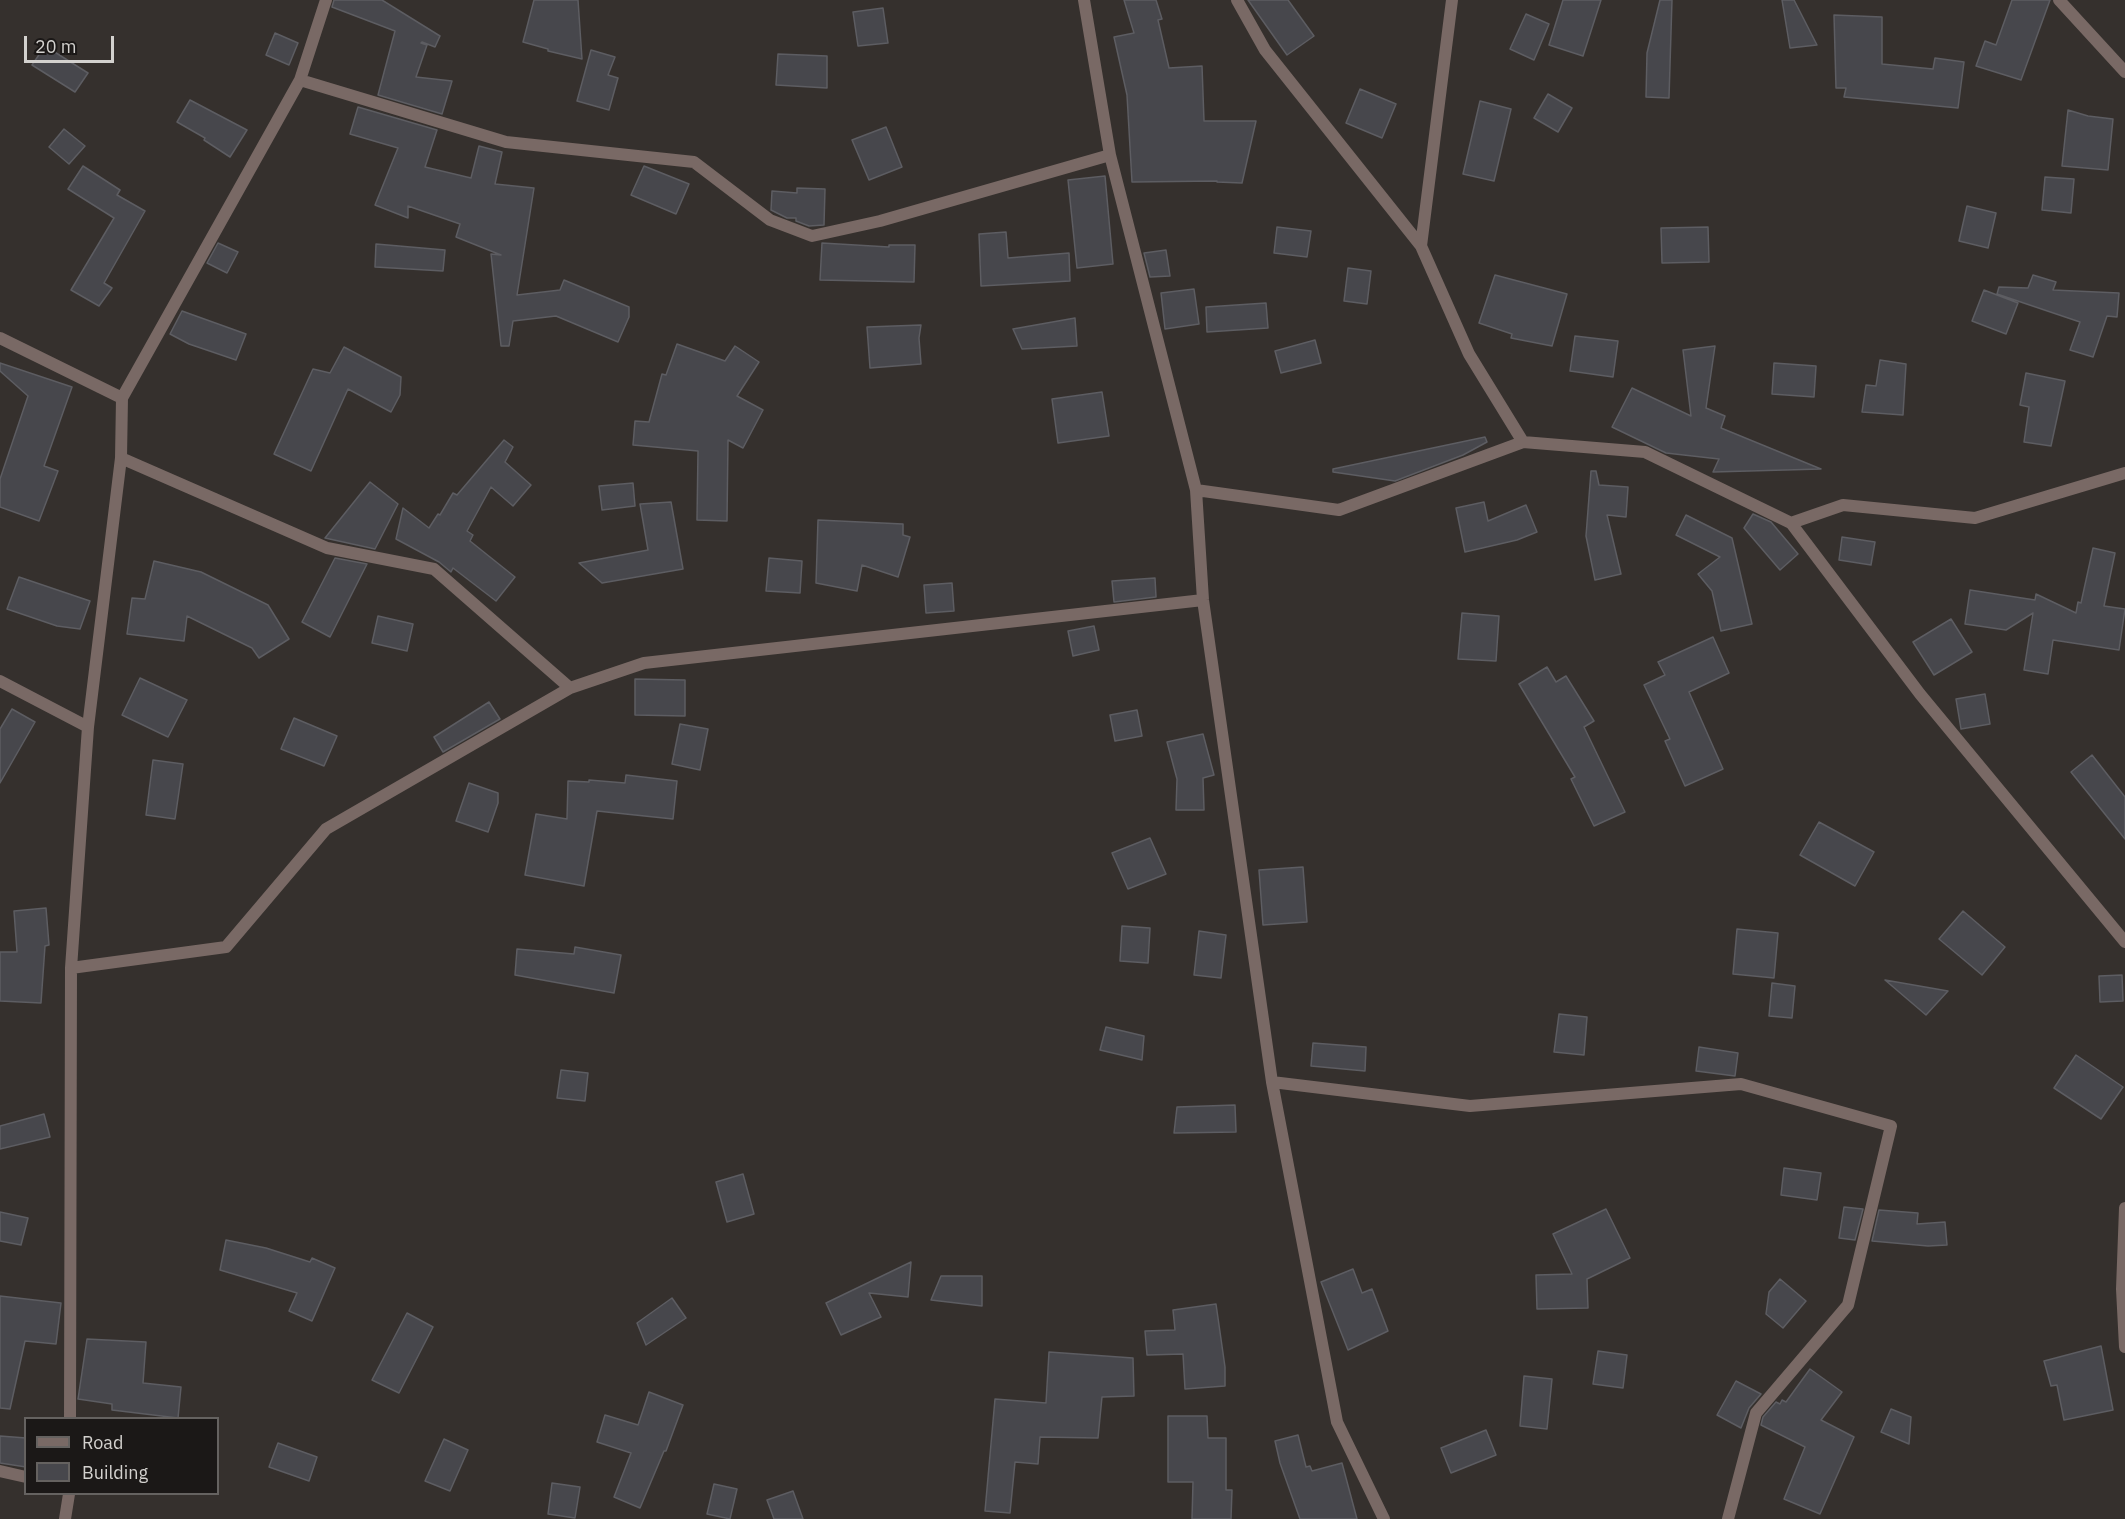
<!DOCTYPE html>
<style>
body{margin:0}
#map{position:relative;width:2125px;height:1519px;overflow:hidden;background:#35302d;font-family:"IBM Plex Sans",sans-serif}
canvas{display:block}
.legend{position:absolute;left:24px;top:1417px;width:195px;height:78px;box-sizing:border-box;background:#1b1817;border:2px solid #656260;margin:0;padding:8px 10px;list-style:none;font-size:18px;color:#d3d1ce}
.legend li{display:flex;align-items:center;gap:12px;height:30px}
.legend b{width:30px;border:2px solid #656260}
.scale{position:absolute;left:24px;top:36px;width:90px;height:27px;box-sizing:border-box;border:3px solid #d3d1ce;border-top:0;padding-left:8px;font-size:18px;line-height:21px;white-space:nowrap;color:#d3d1ce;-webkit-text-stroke:4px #1b1817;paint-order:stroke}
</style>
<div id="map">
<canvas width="2125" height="1519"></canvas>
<ul class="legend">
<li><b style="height:8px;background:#796965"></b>Road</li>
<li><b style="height:16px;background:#47474c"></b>Building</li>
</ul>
<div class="scale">20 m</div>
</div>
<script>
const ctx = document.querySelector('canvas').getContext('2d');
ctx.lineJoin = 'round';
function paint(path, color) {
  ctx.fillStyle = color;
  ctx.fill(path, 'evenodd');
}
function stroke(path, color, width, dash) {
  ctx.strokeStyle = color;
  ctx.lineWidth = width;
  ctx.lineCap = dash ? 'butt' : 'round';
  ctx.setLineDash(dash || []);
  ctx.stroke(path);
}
const building = new Path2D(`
 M 334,0 L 382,0 L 440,36 L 435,47 L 422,42 L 421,43 L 427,45 L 416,77 L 452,81 L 442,114 L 378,95 L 395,31 L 332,7 Z
 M 534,0 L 578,0 L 582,59 L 548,51 L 548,49 L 523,42 Z
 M 1124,0 L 1156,0 L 1162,19 L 1158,20 L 1169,68 L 1202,66 L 1204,121 L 1256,121 L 1242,183 L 1217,182 L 1217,181 L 1132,182 L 1127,95 L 1114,37 L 1134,33 Z
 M 1248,0 L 1288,0 L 1314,36 L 1287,55 Z
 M 1563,0 L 1601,0 L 1583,56 L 1549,45 Z
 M 1660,0 L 1672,0 L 1669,98 L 1646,97 L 1647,53 Z
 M 1782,0 L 1794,0 L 1817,45 L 1790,48 Z
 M 2012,0 L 2050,0 L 2021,80 L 1976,66 L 1985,41 L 1996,45 Z
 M 883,8 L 888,43 L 858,46 L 853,12 Z
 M 1526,14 L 1549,24 L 1534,60 L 1510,49 Z
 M 1834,15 L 1882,17 L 1882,64 L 1933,69 L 1935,58 L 1964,62 L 1958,108 L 1844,97 L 1846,88 L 1836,88 Z
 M 275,33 L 298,43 L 289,65 L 266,55 Z
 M 45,46 L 88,73 L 75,92 L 32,65 Z
 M 591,50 L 615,57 L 608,75 L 618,78 L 609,110 L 577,101 Z
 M 778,54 L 827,56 L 827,88 L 776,85 Z
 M 1360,89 L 1396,104 L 1382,138 L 1346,123 Z
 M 1548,94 L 1572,108 L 1558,132 L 1534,118 Z
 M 190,100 L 247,130 L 230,157 L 204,140 L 205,138 L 177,122 Z
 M 1480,101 L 1511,109 L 1494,181 L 1463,174 Z
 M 358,107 L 437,130 L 425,167 L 471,178 L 479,146 L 502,152 L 495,184 L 534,188 L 517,295 L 560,290 L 564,280 L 629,307 L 629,317 L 618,342 L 556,316 L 513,321 L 509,346 L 501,346 L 491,254 L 501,255 L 456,237 L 460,224 L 408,206 L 408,218 L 375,205 L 398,148 L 350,134 Z
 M 2068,110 L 2088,116 L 2113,119 L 2108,170 L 2062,166 Z
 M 886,127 L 902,167 L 869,180 L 852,140 Z
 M 64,129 L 85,146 L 69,164 L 49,147 Z
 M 83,166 L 120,190 L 117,195 L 145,211 L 104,283 L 112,288 L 99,306 L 71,290 L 114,218 L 68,189 Z
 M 644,166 L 689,184 L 676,214 L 631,195 Z
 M 1105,176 L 1113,264 L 1077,268 L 1068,180 Z
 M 2045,177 L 2074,179 L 2071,213 L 2042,210 Z
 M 797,188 L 825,189 L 824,225 L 809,226 L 796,221 L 796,218 L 787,218 L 771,210 L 772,191 L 797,193 Z
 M 1967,206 L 1996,213 L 1988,248 L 1959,241 Z
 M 1277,227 L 1311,231 L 1307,257 L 1274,253 Z
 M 1708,227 L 1709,262 L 1662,263 L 1661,228 Z
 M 1006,232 L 1008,258 L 1069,253 L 1070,281 L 981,286 L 979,234 Z
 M 218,243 L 238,252 L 227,273 L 207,263 Z
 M 822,243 L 889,247 L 889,245 L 915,245 L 914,282 L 820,280 Z
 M 376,244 L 445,250 L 443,271 L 375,267 Z
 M 1166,250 L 1170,276 L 1150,277 L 1144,253 Z
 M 1348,268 L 1371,271 L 1367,304 L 1344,301 Z
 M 1495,275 L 1567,294 L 1552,346 L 1511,338 L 1512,334 L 1479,323 Z
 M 2033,275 L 2056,282 L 2053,290 L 2119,293 L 2117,317 L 2107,316 L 2093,357 L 2070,350 L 2080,322 L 1997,294 L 1999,287 L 2028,288 Z
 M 1194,289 L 1199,324 L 1165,329 L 1161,293 Z
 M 1984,290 L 2018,303 L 2006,334 L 1972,321 Z
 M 1266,303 L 1268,328 L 1207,332 L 1206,307 Z
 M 182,311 L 246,334 L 236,360 L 189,344 L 170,334 Z
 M 1075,318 L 1077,346 L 1022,349 L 1013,329 Z
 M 921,325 L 919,338 L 921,364 L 870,368 L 867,327 Z
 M 1575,336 L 1618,341 L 1613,377 L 1570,371 Z
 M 1315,340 L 1321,363 L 1281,373 L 1275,351 Z
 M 677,344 L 725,361 L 735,346 L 759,362 L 737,396 L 763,410 L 743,448 L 728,440 L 727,521 L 697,520 L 698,451 L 633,445 L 635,421 L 649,422 L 662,374 L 666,375 Z
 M 1715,346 L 1706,408 L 1725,416 L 1721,428 L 1821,469 L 1713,472 L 1719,459 L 1666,453 L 1612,427 L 1632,388 L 1691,416 L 1683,350 Z
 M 344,347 L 401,377 L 400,395 L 391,412 L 348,389 L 311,471 L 274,454 L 313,369 L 330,373 Z
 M 1880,360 L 1906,364 L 1903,415 L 1862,412 L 1866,385 L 1876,386 Z
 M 0,363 L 72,387 L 44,466 L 58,471 L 39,521 L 0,507 L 0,479 L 28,396 L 0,371 Z
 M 1774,363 L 1816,366 L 1814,397 L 1772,394 Z
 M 2026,373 L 2065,381 L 2051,446 L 2024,442 L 2029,407 L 2020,405 Z
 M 1102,392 L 1109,436 L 1058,443 L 1052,399 Z
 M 1485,437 L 1487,442 L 1463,455 L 1395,481 L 1333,472 L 1333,469 Z
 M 504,440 L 513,447 L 505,462 L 531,485 L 513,506 L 491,487 L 467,531 L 473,535 L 470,541 L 515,577 L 496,601 L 453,568 L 451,572 L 439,562 L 396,539 L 403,508 L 429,528 L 438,514 L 440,515 L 453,493 L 457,495 Z
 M 1591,471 L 1596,471 L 1599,485 L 1628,487 L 1626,517 L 1607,515 L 1621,574 L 1595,580 L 1586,536 Z
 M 370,482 L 398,504 L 375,549 L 325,538 Z
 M 633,483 L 635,506 L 602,510 L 599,486 Z
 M 671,502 L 683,569 L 602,583 L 579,563 L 648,550 L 640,504 Z
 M 1484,502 L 1488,521 L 1526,505 L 1537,532 L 1517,540 L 1465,552 L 1456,508 Z
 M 1753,514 L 1771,522 L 1798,554 L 1780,570 L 1744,528 Z
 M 1686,515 L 1732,538 L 1752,624 L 1721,631 L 1712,591 L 1698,574 L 1720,557 L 1676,535 Z
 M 818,520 L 903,524 L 903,535 L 910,537 L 898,577 L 862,565 L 857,591 L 816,583 Z
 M 1842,537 L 1875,542 L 1871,565 L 1839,560 Z
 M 2093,548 L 2115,553 L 2104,606 L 2125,609 L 2119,650 L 2053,640 L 2048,674 L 2024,670 L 2033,613 L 2006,630 L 1965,624 L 1970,590 L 2035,600 L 2036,594 L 2076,613 L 2078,602 L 2081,603 Z
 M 335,558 L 367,564 L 330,637 L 302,622 Z
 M 769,558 L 802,561 L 800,593 L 766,591 Z
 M 154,561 L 201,572 L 268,605 L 289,639 L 259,658 L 252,648 L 187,616 L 184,641 L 127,634 L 132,598 L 145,599 Z
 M 19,577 L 90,601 L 80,629 L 57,626 L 7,609 Z
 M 1155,578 L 1156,597 L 1114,602 L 1112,581 Z
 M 952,583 L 954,611 L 926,613 L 924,585 Z
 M 1462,613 L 1499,616 L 1496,661 L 1458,659 Z
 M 378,616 L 413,624 L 407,651 L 372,643 Z
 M 1951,619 L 1972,652 L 1934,675 L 1913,642 Z
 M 1094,626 L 1099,650 L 1073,656 L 1068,631 Z
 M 1713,637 L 1729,673 L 1689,692 L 1723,769 L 1685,786 L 1665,741 L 1670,739 L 1644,685 L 1665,675 L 1658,662 Z
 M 1547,667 L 1556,682 L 1566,676 L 1594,721 L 1584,727 L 1625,812 L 1594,826 L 1571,779 L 1575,777 L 1519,684 Z
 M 140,678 L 187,700 L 168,737 L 122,715 Z
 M 635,679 L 685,680 L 685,716 L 635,715 Z
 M 1985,694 L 1990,724 L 1961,729 L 1956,699 Z
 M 489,702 L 500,719 L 443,752 L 434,737 Z
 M 12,709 L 35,722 L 0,783 L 0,729 Z
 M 1137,710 L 1142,736 L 1115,741 L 1110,715 Z
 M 294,718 L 337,736 L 324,766 L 281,749 Z
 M 680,724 L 708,729 L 700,770 L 672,764 Z
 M 1203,734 L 1214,775 L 1203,778 L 1204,810 L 1176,810 L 1177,779 L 1167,742 Z
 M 2092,755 L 2125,797 L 2125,839 L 2071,772 Z
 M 153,760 L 183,764 L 175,819 L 146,815 Z
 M 626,775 L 677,781 L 673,819 L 597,811 L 584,886 L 525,875 L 536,814 L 567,819 L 568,781 L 589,782 L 589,780 L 625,783 Z
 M 469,783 L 498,793 L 498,803 L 488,832 L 456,821 Z
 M 1819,822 L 1874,852 L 1855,886 L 1800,855 Z
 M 1150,838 L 1166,874 L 1128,889 L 1112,853 Z
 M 1303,867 L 1307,922 L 1263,925 L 1259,870 Z
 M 46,908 L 49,945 L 45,946 L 41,1003 L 0,1001 L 0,952 L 17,952 L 14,911 Z
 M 1963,911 L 2005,947 L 1982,975 L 1939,939 Z
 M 1122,926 L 1150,928 L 1148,963 L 1120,961 Z
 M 1737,929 L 1778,933 L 1774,978 L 1733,974 Z
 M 1199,931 L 1226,935 L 1221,978 L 1194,975 Z
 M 575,947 L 621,955 L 614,993 L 515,975 L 517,949 L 574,954 Z
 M 2122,975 L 2123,1001 L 2100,1002 L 2099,976 Z
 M 1885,980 L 1948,991 L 1926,1015 Z
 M 1772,983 L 1795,986 L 1792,1018 L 1769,1016 Z
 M 1559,1014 L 1587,1017 L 1584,1055 L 1554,1052 Z
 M 1106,1027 L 1144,1036 L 1142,1060 L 1100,1050 Z
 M 1313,1043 L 1366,1047 L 1365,1071 L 1311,1066 Z
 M 1699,1047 L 1738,1053 L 1735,1076 L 1696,1071 Z
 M 2076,1055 L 2123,1087 L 2101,1119 L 2054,1088 Z
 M 561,1070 L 588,1073 L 585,1101 L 557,1098 Z
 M 1235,1105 L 1236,1132 L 1174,1133 L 1177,1107 Z
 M 44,1114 L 50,1137 L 0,1149 L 0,1126 Z
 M 1784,1168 L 1821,1173 L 1817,1200 L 1781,1195 Z
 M 743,1174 L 754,1214 L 727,1222 L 716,1182 Z
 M 1844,1207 L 1863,1209 L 1855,1240 L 1839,1238 Z
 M 1606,1209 L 1630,1258 L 1587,1279 L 1588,1308 L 1537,1309 L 1536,1275 L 1572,1274 L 1553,1234 Z
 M 1879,1210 L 1918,1213 L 1917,1224 L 1945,1222 L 1947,1245 L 1928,1246 L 1872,1241 Z
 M 0,1212 L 28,1218 L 21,1245 L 0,1241 Z
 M 226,1240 L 266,1248 L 310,1262 L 312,1258 L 335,1268 L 312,1321 L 289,1311 L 297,1293 L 220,1270 Z
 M 911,1262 L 908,1297 L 869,1293 L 881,1317 L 841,1335 L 826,1303 Z
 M 1353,1269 L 1362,1293 L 1372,1289 L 1388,1331 L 1348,1350 L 1321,1282 Z
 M 941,1276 L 982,1276 L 982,1306 L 931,1300 Z
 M 1780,1279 L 1806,1301 L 1783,1328 L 1766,1314 L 1769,1292 Z
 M 0,1296 L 61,1303 L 56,1344 L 25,1341 L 10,1409 L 0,1408 Z
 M 672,1298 L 686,1318 L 646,1345 L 637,1323 Z
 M 1216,1304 L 1225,1367 L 1225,1386 L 1185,1389 L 1183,1354 L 1147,1355 L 1145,1331 L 1175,1330 L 1173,1310 Z
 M 407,1313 L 433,1327 L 399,1393 L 372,1380 Z
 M 87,1339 L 146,1342 L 143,1383 L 181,1387 L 178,1418 L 112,1410 L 112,1404 L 78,1399 Z
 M 2101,1346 L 2113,1410 L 2064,1420 L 2057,1385 L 2051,1386 L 2044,1361 Z
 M 1598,1351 L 1627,1355 L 1623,1388 L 1593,1384 Z
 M 1049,1352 L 1133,1358 L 1134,1396 L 1102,1397 L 1098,1438 L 1040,1437 L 1038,1464 L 1015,1462 L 1010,1513 L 985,1511 L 995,1399 L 1046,1403 Z
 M 1810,1369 L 1842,1392 L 1821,1420 L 1854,1437 L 1820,1514 L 1784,1499 L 1805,1447 L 1761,1425 L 1763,1417 L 1776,1402 L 1780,1404 L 1782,1400 L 1786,1402 Z
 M 1524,1376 L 1552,1379 L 1547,1429 L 1520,1426 Z
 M 1736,1381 L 1761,1394 L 1749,1408 L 1741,1428 L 1717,1415 Z
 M 649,1392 L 683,1405 L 666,1451 L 664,1451 L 640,1508 L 614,1497 L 631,1453 L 597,1442 L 605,1415 L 638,1425 Z
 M 1891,1409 L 1911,1417 L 1909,1444 L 1881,1432 Z
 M 1168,1416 L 1207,1416 L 1208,1438 L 1226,1438 L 1226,1490 L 1232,1490 L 1231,1519 L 1192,1519 L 1193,1482 L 1168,1482 Z
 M 1486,1430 L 1496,1455 L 1451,1473 L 1441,1448 Z
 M 1298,1435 L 1306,1467 L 1310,1466 L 1312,1471 L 1342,1463 L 1357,1519 L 1300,1519 L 1280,1463 L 1275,1441 Z
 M 0,1436 L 26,1438 L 26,1467 L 0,1463 Z
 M 444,1439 L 468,1450 L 450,1491 L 425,1481 Z
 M 278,1443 L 317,1457 L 309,1481 L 269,1467 Z
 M 552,1483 L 580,1487 L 575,1518 L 548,1514 Z
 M 714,1484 L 737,1489 L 730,1519 L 707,1514 Z
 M 793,1491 L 803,1519 L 774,1519 L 767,1500 Z`);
paint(building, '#47474c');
stroke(building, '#5d5d62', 1.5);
stroke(new Path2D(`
 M 1084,0 L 1110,155 L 1196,490 L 1203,600 L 1272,1082 L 1337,1422 L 1384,1519
 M 1237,0 L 1265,50 L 1421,246 L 1469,354 L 1523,442
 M 2059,0 L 2125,72
 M 300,80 L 506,142 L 694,162 L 770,220 L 812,236 L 880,221 L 1110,155
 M 1421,246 L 1452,0
 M 0,338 L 122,398
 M 121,458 L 327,548 L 434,569 L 570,688
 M 1196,490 L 1339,510 L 1523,442 L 1645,452 L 1791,523 L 1843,505 L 1975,518 L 2125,473
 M 1791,523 L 1920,694 L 2125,942
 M 0,681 L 88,727
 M 71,968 L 226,947 L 326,829 L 570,688 L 644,663 L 1203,600
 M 1272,1082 L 1470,1106 L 1741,1084 L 1891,1126 L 1848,1305 L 1756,1413 L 1728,1519
 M 2125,1208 L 2122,1289 L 2125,1347
 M 70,1418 L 71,968 L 88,727 L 121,458 L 122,398 L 300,80 L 326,0
 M 0,1471 L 26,1477
 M 65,1519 L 69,1494`), '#796965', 12);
</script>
